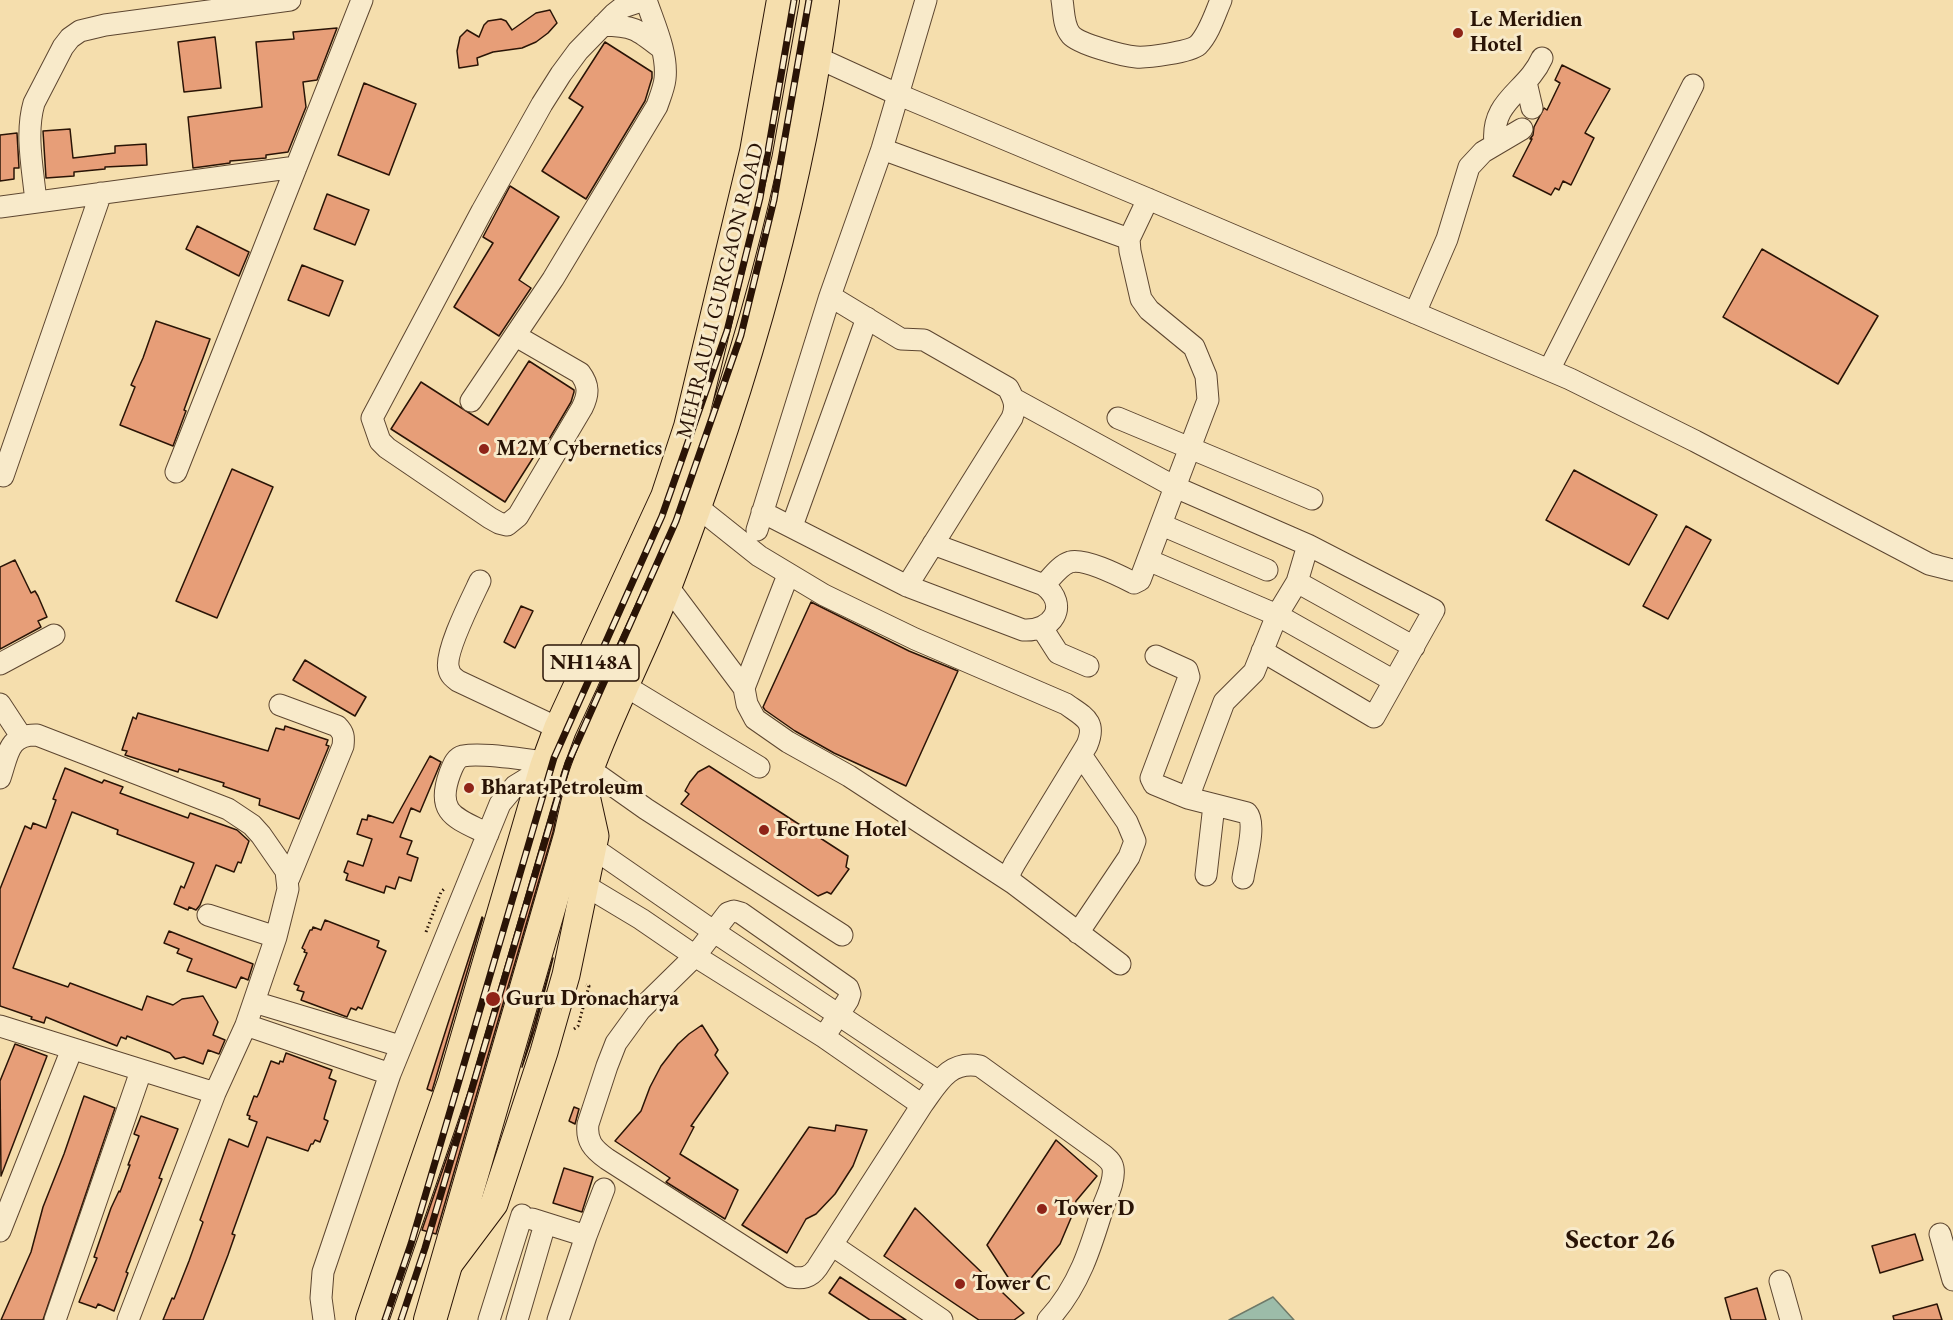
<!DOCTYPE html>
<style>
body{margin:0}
canvas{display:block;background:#f5dead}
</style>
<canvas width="1953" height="1320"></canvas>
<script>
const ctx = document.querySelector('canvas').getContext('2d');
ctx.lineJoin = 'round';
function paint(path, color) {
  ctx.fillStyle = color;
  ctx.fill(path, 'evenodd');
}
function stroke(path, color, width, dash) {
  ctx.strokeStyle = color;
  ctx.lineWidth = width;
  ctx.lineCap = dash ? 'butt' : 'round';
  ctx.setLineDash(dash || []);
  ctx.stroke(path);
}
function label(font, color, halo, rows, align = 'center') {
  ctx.font = font + ' "EB Garamond",serif';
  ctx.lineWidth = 6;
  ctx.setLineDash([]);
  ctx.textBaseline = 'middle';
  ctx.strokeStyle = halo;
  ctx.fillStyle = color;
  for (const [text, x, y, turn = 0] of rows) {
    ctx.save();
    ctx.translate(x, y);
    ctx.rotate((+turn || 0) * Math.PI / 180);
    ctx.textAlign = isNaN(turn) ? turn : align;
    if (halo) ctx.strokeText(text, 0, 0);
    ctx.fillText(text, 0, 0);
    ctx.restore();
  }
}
const water = new Path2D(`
 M 1273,1297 L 1294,1320 L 1229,1320 Z`);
paint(water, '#9cbca9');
stroke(water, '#6e7968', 1.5);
const building = new Path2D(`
 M 550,10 L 557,23 L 548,33 L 536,42 L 522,48 L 493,52 L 477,58 L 478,65 L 459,68 L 457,51 L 460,37 L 467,30 L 479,37 L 484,25 L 488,21 L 501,19 L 506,21 L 512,30 L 536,13 Z
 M 337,28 L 317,80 L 303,82 L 306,107 L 288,152 L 266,155 L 266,158 L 230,161 L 230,163 L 193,168 L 188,117 L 262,107 L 256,42 L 294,39 L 293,32 Z
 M 215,37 L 221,88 L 184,92 L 178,42 Z
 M 605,42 L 652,72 L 652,78 L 645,101 L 586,199 L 542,171 L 583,107 L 569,98 Z
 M 1562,65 L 1610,89 L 1585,133 L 1594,138 L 1571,185 L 1563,181 L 1559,190 L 1555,188 L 1551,195 L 1513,176 L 1532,139 L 1530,139 L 1533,135 L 1534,127 L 1544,108 L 1547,110 L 1560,83 L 1555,80 Z
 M 364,83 L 416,104 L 389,175 L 338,155 Z
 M 70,129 L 73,158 L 115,153 L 115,146 L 146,144 L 147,165 L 105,167 L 105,169 L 74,172 L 74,176 L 46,178 L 43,131 Z
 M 17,133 L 19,168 L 14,168 L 14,179 L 0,181 L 0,135 Z
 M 510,186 L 559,217 L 519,280 L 531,288 L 499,336 L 454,307 L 493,243 L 483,237 Z
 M 327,194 L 369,210 L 355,245 L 314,229 Z
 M 197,226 L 249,252 L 239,276 L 186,249 Z
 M 1762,249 L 1878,316 L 1838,384 L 1723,317 Z
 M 302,265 L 343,281 L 329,316 L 288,300 Z
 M 156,321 L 210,339 L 184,410 L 186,411 L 173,446 L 120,425 L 135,387 L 131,385 L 143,358 Z
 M 529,361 L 574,390 L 574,392 L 571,402 L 548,441 L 545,439 L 505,502 L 391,429 L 421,382 L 488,425 Z
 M 232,469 L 273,487 L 217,618 L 176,601 Z
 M 1574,470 L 1657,515 L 1629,565 L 1546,520 Z
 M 1686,526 L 1711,540 L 1668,619 L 1643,606 Z
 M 15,560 L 31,593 L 35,591 L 38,596 L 47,617 L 38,621 L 41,627 L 0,649 L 0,567 Z
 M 811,602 L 909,651 L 958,671 L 906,786 L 834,753 L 795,731 L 765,710 L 763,707 Z
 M 521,606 L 533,611 L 515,648 L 504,642 Z
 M 305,660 L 366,697 L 355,716 L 293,680 Z
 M 138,713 L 268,751 L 276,728 L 284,730 L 285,726 L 328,740 L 326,745 L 329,746 L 299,819 L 259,805 L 260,799 L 223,786 L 224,783 L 179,769 L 178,772 L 125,755 L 127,751 L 122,750 L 133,717 L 136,719 Z
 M 430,756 L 441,762 L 420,812 L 411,808 L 400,837 L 412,841 L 407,854 L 418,858 L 411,881 L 399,877 L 395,889 L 386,886 L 384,893 L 346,880 L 348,874 L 344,872 L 348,861 L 363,866 L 372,839 L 357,834 L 362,819 L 367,820 L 368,815 L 393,823 Z
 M 709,766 L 848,856 L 846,867 L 849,869 L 831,894 L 827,892 L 818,896 L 681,804 L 689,794 L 685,791 L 690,782 L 698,772 Z
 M 65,768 L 102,783 L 104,780 L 123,787 L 120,793 L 147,803 L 188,818 L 190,813 L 237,830 L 249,841 L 241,863 L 238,862 L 234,872 L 216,865 L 200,905 L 196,910 L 189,907 L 188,910 L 174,904 L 181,886 L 184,888 L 194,863 L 117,834 L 118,830 L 72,812 L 13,968 L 68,987 L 70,983 L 142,1010 L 147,996 L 173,1005 L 182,999 L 203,996 L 218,1022 L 213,1035 L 225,1040 L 219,1054 L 208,1050 L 203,1064 L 184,1057 L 175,1059 L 170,1053 L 127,1036 L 126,1039 L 121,1037 L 117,1046 L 46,1017 L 44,1023 L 31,1019 L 32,1017 L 0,1006 L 0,889 L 25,826 L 31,829 L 33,823 L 46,828 L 56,800 L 53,799 Z
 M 558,791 L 561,792 L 553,832 L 436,1234 L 422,1230 L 471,1087 Z
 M 482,917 L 483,918 L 432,1091 L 427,1089 Z
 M 325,920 L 379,941 L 377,947 L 386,951 L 362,1009 L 358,1007 L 356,1010 L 351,1008 L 347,1017 L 301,1000 L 304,992 L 297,990 L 299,986 L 294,984 L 307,953 L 304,952 L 305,950 L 302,948 L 310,930 L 312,930 L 313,927 L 321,930 Z
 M 169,931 L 253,964 L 248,980 L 241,977 L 236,988 L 187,971 L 192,959 L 177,953 L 179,949 L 164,943 Z
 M 553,958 L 535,1028 L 522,1067 Z
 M 702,1025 L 718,1050 L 715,1055 L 728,1073 L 691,1126 L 694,1127 L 680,1154 L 738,1190 L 725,1219 L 666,1182 L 670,1178 L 615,1141 L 641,1111 L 650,1087 L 661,1066 L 678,1044 L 689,1034 Z
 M 15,1044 L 47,1056 L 1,1176 L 0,1081 Z
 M 286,1053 L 332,1070 L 329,1078 L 336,1081 L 325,1115 L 324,1119 L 328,1121 L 320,1142 L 315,1140 L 313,1144 L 311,1144 L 308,1151 L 267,1137 L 232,1234 L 235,1235 L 228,1255 L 203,1320 L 163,1320 L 172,1298 L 174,1299 L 189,1261 L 203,1222 L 200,1220 L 229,1139 L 248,1147 L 257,1122 L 249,1119 L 250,1116 L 247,1115 L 254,1096 L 257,1097 L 259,1093 L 271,1061 L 279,1064 L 280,1061 L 283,1062 Z
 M 84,1096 L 115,1108 L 43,1320 L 1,1320 L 31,1252 L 43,1207 L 64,1154 Z
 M 574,1107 L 579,1109 L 575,1124 L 569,1121 Z
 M 141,1116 L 178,1129 L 159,1178 L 162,1179 L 126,1272 L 128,1273 L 114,1311 L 98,1304 L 96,1308 L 79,1302 L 97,1258 L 94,1257 L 111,1208 L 119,1191 L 120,1192 L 130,1165 L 128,1165 L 139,1136 L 134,1134 Z
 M 836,1125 L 867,1130 L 853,1166 L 835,1194 L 816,1214 L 806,1219 L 787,1253 L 742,1225 L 809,1127 L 835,1131 Z
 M 1056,1140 L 1097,1176 L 1076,1201 L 1071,1218 L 1060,1244 L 1032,1277 L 1017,1291 L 987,1245 Z
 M 564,1168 L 593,1177 L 582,1212 L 553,1203 Z
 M 915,1208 L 1003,1293 L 1024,1313 L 1014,1320 L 979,1320 L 884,1256 Z
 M 1915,1234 L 1923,1260 L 1880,1273 L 1872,1246 Z
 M 840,1277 L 906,1320 L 870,1320 L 829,1293 Z
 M 1757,1288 L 1766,1320 L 1731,1320 L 1725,1298 Z
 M 1937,1304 L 1942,1320 L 1894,1320 L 1893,1316 Z`);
paint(building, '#e79e78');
stroke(building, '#2a1406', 1.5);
const minor = new Path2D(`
 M 1062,0 C 1064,11 1063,26 1071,35 C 1079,44 1123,56 1136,57 C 1147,58 1190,52 1198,45 C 1209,34 1215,14 1221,0
 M 603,25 C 634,26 637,29 661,48
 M 816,57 L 897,94 L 1148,199 L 1570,379 L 1695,441 L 1929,564 L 1953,570
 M 1526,82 L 1532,108
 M 1495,144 C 1490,100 1527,92 1542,58
 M 882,149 L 1129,239
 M 1148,199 L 1129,239 L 1130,251 L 1141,299 L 1149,310 L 1194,347 L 1206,376 L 1208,400 L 1175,487 L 1308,545 L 1434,610 L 1374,717 L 1262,651
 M 36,202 C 33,170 25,134 34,103 L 63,47 L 70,38 L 80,31 L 105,25 L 290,0
 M 0,207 L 296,167
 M 830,296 L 901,339 L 924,340 L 1008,388 C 1014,399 1017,406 1012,418 L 907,586
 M 1415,313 L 1447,239 L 1469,167 L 1483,152 L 1522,129
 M 516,336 L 580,373 C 589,385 589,394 582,408 L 518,516 L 507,525 L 499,523 L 490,518 L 387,448 L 380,441 L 372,418 L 482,211 L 542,104 L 561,74 L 578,51 L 614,14 L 623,7 L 644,0
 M 1549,370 L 1693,85
 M 1014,399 L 1175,487 L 1140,580 L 1134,583 C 1120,576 1085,558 1070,562 C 1060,565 1051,578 1044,585
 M 471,401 L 553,279 L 657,106 C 660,97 664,88 665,79 C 668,53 654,24 646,0
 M 1118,418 L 1312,499
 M 176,472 L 362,0
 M 3,476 L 101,193
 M 695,505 L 759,556 L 824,595 L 915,639 L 1066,704 C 1084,717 1097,721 1087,745 L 1015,863 C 1011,871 1007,875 1013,883 L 1120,964
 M 762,512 L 907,586 L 1023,630 C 1052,632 1070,606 1044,585 L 933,544
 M 1162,525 L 1267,570
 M 792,526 L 867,318
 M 757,530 L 830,296 L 882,149 L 926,0
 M 1148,560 L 1277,615 L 1394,681
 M 480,581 C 472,598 443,655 449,670 C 450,675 454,678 458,681 L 560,729
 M 1297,582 L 1414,647
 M 666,584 L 744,688 L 747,704 L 755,719 L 788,742 L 849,776 L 1013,883
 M 1042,628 L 1058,653 L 1088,666
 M 1156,656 L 1187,670 L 1189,677 L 1151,778 L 1154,784 L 1188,798 L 1224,702 L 1254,672 L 1277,615 L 1297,582 L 1308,545
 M 0,664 L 54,635
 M 622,684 L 759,767
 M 744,688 L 788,575
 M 0,704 L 21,736
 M 280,705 L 337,726 C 344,733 344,737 343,746 L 289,878
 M 588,768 L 646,809 L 842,935
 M 0,778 C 8,755 8,734 37,735 L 228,809 L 252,825 L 261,835 L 286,871 L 288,889 L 276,937 L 246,1025 L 215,1093 L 128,1320
 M 1188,798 L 1247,813 C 1257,824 1245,863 1243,878
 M 488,834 C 456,818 435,814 450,773 C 453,766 455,758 463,756 C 483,752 525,760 548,762
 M 593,848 L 713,931 L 939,1082
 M 1206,875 L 1214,805
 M 586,886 L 641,919 L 695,956 L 824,1037 L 922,1105
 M 208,915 L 276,937
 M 1078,933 L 1129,857 L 1135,841 L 1127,822 L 1081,755
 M 254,1002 L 400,1046
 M 246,1025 L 390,1074
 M 0,1026 L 215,1093
 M 824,1037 L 848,1000 L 850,994 L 848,988 L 741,913 L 734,911 L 728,913 L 695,956 L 640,1010 L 616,1043 L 607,1066 L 588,1124 C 586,1141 593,1149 607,1159 L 791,1277 C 802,1279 810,1278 817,1268 L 922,1105 C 938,1083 949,1060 980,1066 L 1102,1154 C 1107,1158 1112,1162 1113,1168 C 1115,1180 1108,1194 1104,1204 C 1091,1247 1079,1287 1048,1320
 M 532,1219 L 586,1236
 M 0,1231 L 72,1049
 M 1940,1234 L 1953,1280
 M 832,1245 L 942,1320
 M 1780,1281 L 1791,1320
 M 55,1320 L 141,1071
 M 324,1320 L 321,1298 L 323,1272 L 390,1074 L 500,804 L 515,786 L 546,767
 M 489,1320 L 522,1215
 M 517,1320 L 545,1224
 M 558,1320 L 586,1236 L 604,1189`);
const major = new Path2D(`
 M 449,1264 L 494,1204 L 544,1052 L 566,975 L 595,836 L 583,782`);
const highway = new Path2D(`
 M 372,1320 L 454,1082 L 546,767 L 560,729 L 667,497 L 690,427 L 756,152 L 783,0
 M 430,1320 L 570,836 C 575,814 579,791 587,770 C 610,706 643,646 667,582 C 738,397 798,196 823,0`);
stroke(minor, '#5d4630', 23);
stroke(major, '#2a1406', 29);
stroke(highway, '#2a1406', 34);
stroke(new Path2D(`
 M 426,932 L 441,892 L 445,888
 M 574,1029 L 578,1026 L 589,986 L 586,985`), '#2a1406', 3, [1.5, 3]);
stroke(minor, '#f8eaca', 21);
stroke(major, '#f5dead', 27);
stroke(highway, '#f5dead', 32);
const rail = new Path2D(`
 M 385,1320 L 411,1244 L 554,758 L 662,516 L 727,331 L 760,198 L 794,0
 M 401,1320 L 425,1248 L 568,763 L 676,521 L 741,335 L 774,200 L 809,0`);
stroke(rail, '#2a1406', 7);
stroke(rail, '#f8eaca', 4.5, [14]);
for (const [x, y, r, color] of [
 [1458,33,6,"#8f2418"],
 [484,449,6,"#8f2418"],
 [469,788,6,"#8f2418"],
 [764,830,6,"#8f2418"],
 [493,999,8,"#8f2418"],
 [1042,1209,6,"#8f2418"],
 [960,1284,6,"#8f2418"]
]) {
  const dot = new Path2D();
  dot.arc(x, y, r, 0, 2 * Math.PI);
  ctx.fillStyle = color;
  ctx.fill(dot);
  stroke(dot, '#f8eaca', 2);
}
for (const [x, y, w] of [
 [591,663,96]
]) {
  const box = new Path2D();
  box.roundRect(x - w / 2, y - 18, w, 36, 4.5);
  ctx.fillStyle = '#f8eaca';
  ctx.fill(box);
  stroke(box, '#2a1406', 1.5);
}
label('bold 21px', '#2a1406', null, [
 ["NH148A",591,663]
]);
label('bold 22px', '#2a1406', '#f8eaca', [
 ["Le Meridien",1470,20],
 ["Hotel",1470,45],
 ["M2M Cybernetics",496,449],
 ["Bharat Petroleum",481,788],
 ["Fortune Hotel",776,830],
 ["Guru Dronacharya",506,999],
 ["Tower D",1054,1209],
 ["Tower C",972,1284]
], 'left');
label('22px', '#2a1406', '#f8eaca', [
 ["MEHRAULI GURGAON ROAD",721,291,-76]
]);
label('bold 28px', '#2a1406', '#f8eaca', [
 ["Sector 26",1620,1240]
]);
</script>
